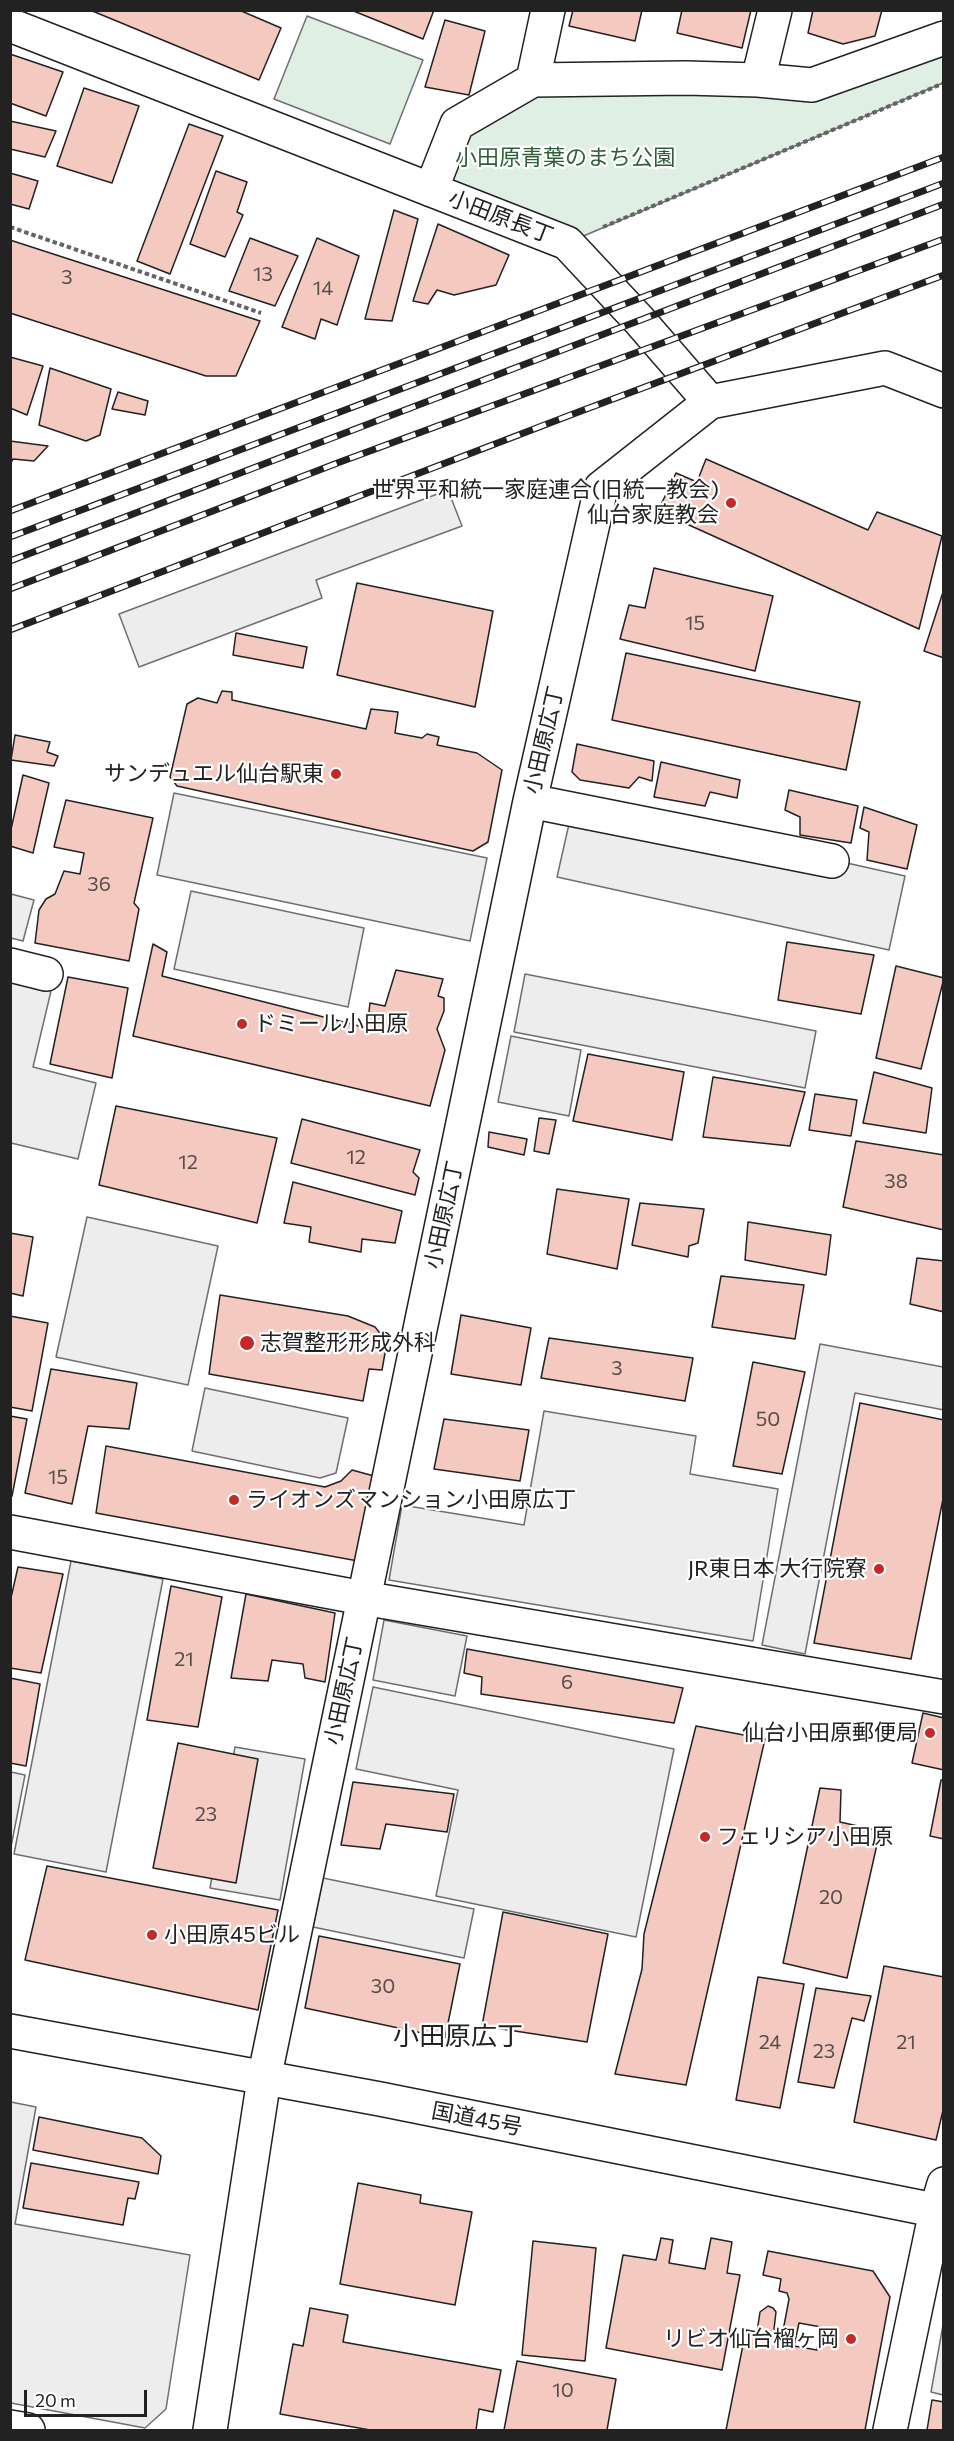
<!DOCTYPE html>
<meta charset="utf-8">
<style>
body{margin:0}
#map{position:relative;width:954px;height:2441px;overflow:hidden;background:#fff;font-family:Commissioner,sans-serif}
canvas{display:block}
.frame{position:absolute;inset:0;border:12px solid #222;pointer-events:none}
.scale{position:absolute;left:24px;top:2390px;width:123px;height:27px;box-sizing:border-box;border:3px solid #222;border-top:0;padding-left:8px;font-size:18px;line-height:21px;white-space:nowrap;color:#222;-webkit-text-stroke:4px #fff;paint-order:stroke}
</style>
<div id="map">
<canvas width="954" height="2441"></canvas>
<div class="frame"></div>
<div class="scale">20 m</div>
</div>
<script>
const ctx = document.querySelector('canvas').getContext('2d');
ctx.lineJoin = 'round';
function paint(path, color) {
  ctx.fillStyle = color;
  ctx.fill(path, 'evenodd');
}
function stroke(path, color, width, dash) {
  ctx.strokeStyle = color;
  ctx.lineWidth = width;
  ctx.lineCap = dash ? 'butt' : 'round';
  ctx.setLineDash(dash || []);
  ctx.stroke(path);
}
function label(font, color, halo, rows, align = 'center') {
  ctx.font = font + ' Commissioner,"Noto Sans JP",sans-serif';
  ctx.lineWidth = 4.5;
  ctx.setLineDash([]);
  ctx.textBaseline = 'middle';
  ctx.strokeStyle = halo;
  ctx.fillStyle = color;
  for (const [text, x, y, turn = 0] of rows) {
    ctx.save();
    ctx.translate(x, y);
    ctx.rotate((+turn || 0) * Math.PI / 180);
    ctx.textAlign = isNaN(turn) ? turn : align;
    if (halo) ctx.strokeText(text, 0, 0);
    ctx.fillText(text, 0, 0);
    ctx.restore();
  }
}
const green = new Path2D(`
 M 307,16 L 423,60 L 390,144 L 274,99 Z
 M 943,38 L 943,83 L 567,243 L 431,190 L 457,124 L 533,80 L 812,85 Z`);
paint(green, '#e0efe3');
stroke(green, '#6f6f6f', 1.5);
const parking = new Path2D(`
 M 448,490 L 462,526 L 316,580 L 322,598 L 139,667 L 119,614 Z
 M 174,793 L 487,858 L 470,941 L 157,875 Z
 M 574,802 L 905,876 L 889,950 L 557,877 Z
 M 191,891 L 364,928 L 348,1007 L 174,969 Z
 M 11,894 L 34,900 L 23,941 L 11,938 Z
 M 525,974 L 816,1031 L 805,1088 L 514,1032 Z
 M 11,981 L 51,991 L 33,1067 L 96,1083 L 78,1159 L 11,1143 Z
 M 511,1036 L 581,1050 L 569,1116 L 498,1102 Z
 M 87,1217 L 218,1246 L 188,1385 L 56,1357 Z
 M 820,1344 L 943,1367 L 944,1410 L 855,1393 L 805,1654 L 762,1645 Z
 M 205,1388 L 348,1418 L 336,1473 L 320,1478 L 192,1451 Z
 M 544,1411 L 696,1436 L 690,1474 L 778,1489 L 753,1641 L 389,1580 L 402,1505 L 524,1525 Z
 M 71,1561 L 163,1579 L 106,1872 L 14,1854 Z
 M 384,1620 L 467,1636 L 455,1696 L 373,1680 Z
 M 373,1687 L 674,1749 L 636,1937 L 436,1896 L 458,1790 L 356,1769 Z
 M 235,1747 L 305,1759 L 280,1900 L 210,1888 Z
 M 11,1772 L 25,1775 L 11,1847 L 10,1772 Z
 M 323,1878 L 474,1909 L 464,1958 L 313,1927 Z
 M 11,2102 L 36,2107 L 15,2224 L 190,2255 L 166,2409 L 145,2428 L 11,2403 Z
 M 943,2325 L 943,2395 L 931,2392 Z`);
paint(parking, '#ededed');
stroke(parking, '#6f6f6f', 1.5);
const building = new Path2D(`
 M 90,10 L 239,10 L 281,28 L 259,80 Z
 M 351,10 L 434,10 L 423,39 Z
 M 573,10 L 642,10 L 635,41 L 569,26 Z
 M 682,10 L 751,10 L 742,48 L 677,33 Z
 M 813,10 L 882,10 L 875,36 L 843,44 L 808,33 Z
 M 445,20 L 485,31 L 469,95 L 425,87 Z
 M 10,54 L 63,72 L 46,116 L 10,103 Z
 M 84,88 L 139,106 L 112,183 L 57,166 Z
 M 10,121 L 56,131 L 45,157 L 10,149 Z
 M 189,124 L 223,136 L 170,274 L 137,261 Z
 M 216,171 L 247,182 L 237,212 L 243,215 L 225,257 L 190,244 Z
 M 10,173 L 38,181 L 29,209 L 10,204 Z
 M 394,210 L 418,219 L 392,321 L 365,319 Z
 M 438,224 L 509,255 L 496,285 L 454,295 L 437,290 L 428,304 L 413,301 Z
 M 250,238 L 298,256 L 275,306 L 229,291 Z
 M 317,238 L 359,256 L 337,325 L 321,319 L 315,339 L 282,327 Z
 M 10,240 L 260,321 L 236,376 L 206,376 L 10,313 Z
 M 10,357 L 43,366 L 27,415 L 10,408 Z
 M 50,368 L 111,389 L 100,435 L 86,441 L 39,425 Z
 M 118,392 L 148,401 L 145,415 L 112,409 Z
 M 10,441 L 48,446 L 34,461 L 13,459 L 10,465 Z
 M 706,459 L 868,530 L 877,512 L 942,536 L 919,629 L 658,511 L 676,473 L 697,482 Z
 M 654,568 L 773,596 L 755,671 L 620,639 L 629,605 L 645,608 Z
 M 357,583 L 493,611 L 475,707 L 337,675 Z
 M 944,589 L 944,658 L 924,651 Z
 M 236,633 L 307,647 L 303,668 L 233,655 Z
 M 626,653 L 860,702 L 846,770 L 612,720 Z
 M 222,691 L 232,692 L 232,700 L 366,729 L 371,709 L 398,712 L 395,733 L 422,738 L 427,734 L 439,737 L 437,745 L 477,753 L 502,770 L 488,842 L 473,851 L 177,786 L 170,777 L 187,704 L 198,698 L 217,703 Z
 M 15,735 L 50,742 L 47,752 L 58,756 L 54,766 L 11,760 Z
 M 577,744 L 654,761 L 652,781 L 639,777 L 629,788 L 580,780 L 572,772 Z
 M 661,762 L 740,780 L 737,798 L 710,792 L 705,806 L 654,797 Z
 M 23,775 L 49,783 L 33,853 L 10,846 L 10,834 Z
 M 789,790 L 858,806 L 851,843 L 800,835 L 800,817 L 785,810 Z
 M 66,800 L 153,818 L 134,903 L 139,909 L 129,961 L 35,943 L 39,910 L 46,899 L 55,894 L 64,871 L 80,874 L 84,853 L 54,847 Z
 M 864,807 L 917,825 L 907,869 L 867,860 L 869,832 L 860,828 Z
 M 787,942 L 874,955 L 861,1014 L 778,1000 Z
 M 153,944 L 167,952 L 162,976 L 367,1028 L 370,1003 L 385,1006 L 396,970 L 443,979 L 438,996 L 444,998 L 444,1011 L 437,1029 L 445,1050 L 430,1106 L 133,1036 Z
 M 896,966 L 944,978 L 921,1069 L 876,1058 Z
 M 68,977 L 128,988 L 112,1078 L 50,1064 Z
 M 588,1054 L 684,1072 L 672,1140 L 573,1121 Z
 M 874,1072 L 932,1088 L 926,1133 L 863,1123 Z
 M 713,1077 L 805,1092 L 790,1146 L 703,1137 Z
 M 815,1094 L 857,1100 L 851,1136 L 809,1130 Z
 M 116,1106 L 277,1138 L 257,1223 L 99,1185 Z
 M 539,1118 L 556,1120 L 549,1154 L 534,1151 Z
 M 302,1119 L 420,1150 L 413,1172 L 419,1178 L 415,1195 L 291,1163 Z
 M 489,1132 L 527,1139 L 524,1155 L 488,1147 Z
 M 856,1141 L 944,1155 L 944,1230 L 843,1207 Z
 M 293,1182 L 402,1211 L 395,1243 L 362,1239 L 361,1252 L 309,1242 L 311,1227 L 284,1223 Z
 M 557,1189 L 629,1199 L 617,1269 L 547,1254 Z
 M 640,1203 L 704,1209 L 698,1243 L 689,1246 L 688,1257 L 632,1245 Z
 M 748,1222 L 831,1235 L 826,1275 L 745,1260 Z
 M 10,1233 L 33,1237 L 23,1296 L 10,1293 Z
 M 917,1258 L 944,1261 L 944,1312 L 910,1304 Z
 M 721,1276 L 804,1285 L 795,1339 L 712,1327 Z
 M 220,1295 L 348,1316 L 375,1327 L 387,1342 L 382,1370 L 369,1369 L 363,1401 L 209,1374 Z
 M 461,1315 L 531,1328 L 521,1385 L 451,1374 Z
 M 10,1316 L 48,1323 L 32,1411 L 10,1407 Z
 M 549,1338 L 693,1358 L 685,1401 L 541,1378 Z
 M 753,1362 L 805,1372 L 782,1474 L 733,1466 Z
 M 51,1369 L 137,1383 L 129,1429 L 88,1426 L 72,1504 L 25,1493 Z
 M 860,1403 L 944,1420 L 944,1494 L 911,1659 L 814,1643 Z
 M 10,1416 L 27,1419 L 12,1496 L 10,1496 Z
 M 444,1419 L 529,1430 L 520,1481 L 434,1469 Z
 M 106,1446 L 325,1487 L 341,1481 L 352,1470 L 374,1476 L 358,1561 L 96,1513 Z
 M 18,1567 L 63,1574 L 41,1673 L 10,1668 L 10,1602 Z
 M 171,1586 L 222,1597 L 198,1727 L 147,1720 Z
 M 246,1594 L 335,1613 L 325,1682 L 305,1678 L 303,1664 L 272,1660 L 268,1681 L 231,1678 Z
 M 467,1649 L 683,1688 L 674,1723 L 481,1694 L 482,1677 L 464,1673 Z
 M 10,1678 L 40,1684 L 26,1766 L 10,1763 Z
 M 923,1713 L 944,1718 L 944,1770 L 912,1763 Z
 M 696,1726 L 765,1739 L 686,2085 L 615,2074 L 642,1969 L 644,1934 Z
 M 178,1743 L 258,1759 L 236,1883 L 153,1868 Z
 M 941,1780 L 944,1780 L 944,1839 L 930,1836 Z
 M 353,1782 L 454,1794 L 447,1832 L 386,1824 L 380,1849 L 341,1845 Z
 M 820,1788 L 841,1790 L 840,1822 L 880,1831 L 847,1978 L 783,1963 Z
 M 47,1866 L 278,1910 L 258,2010 L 25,1960 Z
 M 503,1912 L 608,1934 L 587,2042 L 482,2026 Z
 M 319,1936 L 460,1964 L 445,2038 L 305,2008 Z
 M 884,1966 L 944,1977 L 944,2106 L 936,2140 L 854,2122 Z
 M 758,1977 L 804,1984 L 780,2108 L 736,2100 Z
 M 816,1988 L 871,1996 L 864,2021 L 852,2018 L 834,2088 L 798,2082 Z
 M 39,2117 L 142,2138 L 161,2156 L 158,2174 L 33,2150 Z
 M 31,2163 L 139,2182 L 135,2199 L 128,2198 L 123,2225 L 23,2208 Z
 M 358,2183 L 421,2195 L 420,2203 L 472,2212 L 455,2305 L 340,2284 Z
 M 661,2238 L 673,2240 L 669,2263 L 705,2269 L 711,2238 L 732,2242 L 727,2273 L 740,2275 L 722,2370 L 606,2348 L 623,2255 L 656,2260 Z
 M 533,2241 L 596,2248 L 585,2361 L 522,2355 Z
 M 768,2251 L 873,2271 L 890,2297 L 865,2430 L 726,2430 L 746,2330 L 757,2332 L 760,2312 L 768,2306 L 773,2308 L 776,2312 L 774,2329 L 783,2331 L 789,2299 L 787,2293 L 779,2291 L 781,2279 L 763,2275 ZM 799,2323 L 821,2327 L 817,2350 L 794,2346 Z
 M 310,2308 L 348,2315 L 343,2342 L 501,2370 L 493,2412 L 479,2409 L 476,2430 L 370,2430 L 280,2414 L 293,2344 L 303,2346 Z
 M 517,2361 L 616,2379 L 607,2430 L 504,2430 Z
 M 932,2400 L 944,2402 L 944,2430 L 927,2430 Z`);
paint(building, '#f3c9c0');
stroke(building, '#222', 1.5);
const minor = new Path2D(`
 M 10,25 L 567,243 L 639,320 L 710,402 L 885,368 L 944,391
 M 533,80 L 548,10
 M 758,80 L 775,10
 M 431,190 L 457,124 L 533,80 L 686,78 L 758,80 L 812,85 L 944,38
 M 530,801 L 832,861
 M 10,965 L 46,974
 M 10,1532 L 363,1598 L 944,1697
 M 10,2427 L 28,2430
 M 210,2430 L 264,2079 L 530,801 L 601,488 L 710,402
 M 890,2430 L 936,2211 L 944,2184`);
const highway = new Path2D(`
 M 10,2031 L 380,2099 L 944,2212`);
stroke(minor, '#222', 36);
stroke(highway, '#222', 36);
stroke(new Path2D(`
 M 10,227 L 261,313
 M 603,227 L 944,83`), '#646464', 4, [4.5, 3]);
stroke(minor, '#fff', 33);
stroke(highway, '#fff', 33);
const rail = new Path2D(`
 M 10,511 L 944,157
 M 10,537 L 944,183
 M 10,561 L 944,204
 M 10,589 L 340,462 L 944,239
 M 10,630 L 581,411 L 944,275`);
stroke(rail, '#222', 7);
stroke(rail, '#fff', 4.5, [14]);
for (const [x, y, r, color] of [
 [731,503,6,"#c62828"],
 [336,774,6,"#c62828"],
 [242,1024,6,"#c62828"],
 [247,1343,8,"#c62828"],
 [234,1500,6,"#c62828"],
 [879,1569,6,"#c62828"],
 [930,1733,6,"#c62828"],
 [705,1837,6,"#c62828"],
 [152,1935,6,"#c62828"],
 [851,2339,6,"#c62828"]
]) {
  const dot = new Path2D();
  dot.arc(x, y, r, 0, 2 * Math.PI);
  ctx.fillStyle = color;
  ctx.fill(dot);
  stroke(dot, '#fff', 2);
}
label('20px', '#564c4a', null, [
 ["13",263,274],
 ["3",67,277],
 ["14",323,288],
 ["15",695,623],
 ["36",99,884],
 ["12",356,1157],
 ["12",188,1162],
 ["38",896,1181],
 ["3",617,1368],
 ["50",768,1419],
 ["15",58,1477],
 ["21",184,1659],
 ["6",567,1682],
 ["23",206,1814],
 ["20",831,1897],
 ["30",383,1986],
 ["24",770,2042],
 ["21",906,2042],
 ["23",824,2051],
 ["10",563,2390]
]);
label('22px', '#2f5e38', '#fff', [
 ["小田原青葉のまち公園",565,158]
]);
label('22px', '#222', '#fff', [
 ["小田原長丁",501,217,21],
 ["小田原広丁",544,740,-77],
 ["小田原広丁",444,1215,-78],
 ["小田原広丁",344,1691,-78],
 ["国道45号",477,2119,11]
]);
label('22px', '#222', '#fff', [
 ["世界平和統一家庭連合(旧統一教会)",719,490],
 ["仙台家庭教会",719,515],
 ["サンデュエル仙台駅東",324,774],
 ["ドミール小田原",254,1024,"left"],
 ["志賀整形形成外科",260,1343,"left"],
 ["ライオンズマンション小田原広丁",246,1500,"left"],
 ["JR東日本 大行院寮",867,1569],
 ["仙台小田原郵便局",918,1733],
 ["フェリシア小田原",717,1837,"left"],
 ["小田原45ビル",164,1935,"left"],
 ["リビオ仙台榴ヶ岡",839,2339]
], 'right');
label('26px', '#222', '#fff', [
 ["小田原広丁",458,2036]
]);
</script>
